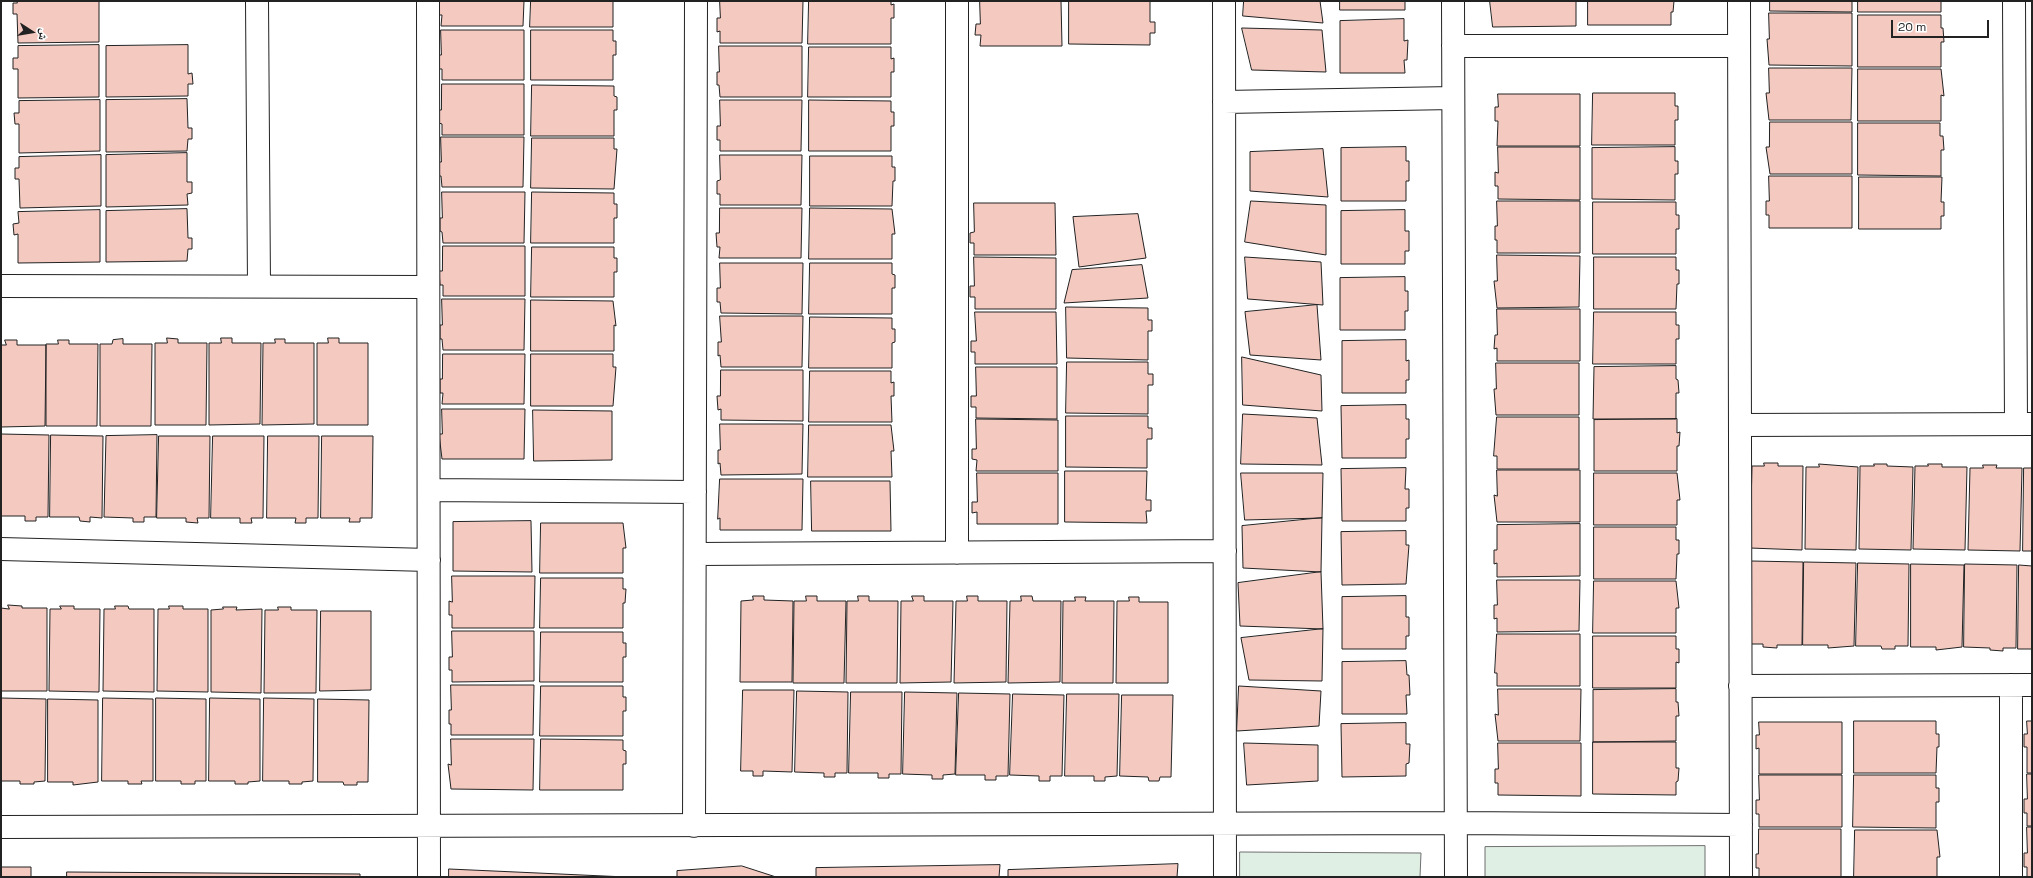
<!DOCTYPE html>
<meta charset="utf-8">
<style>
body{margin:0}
#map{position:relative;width:2033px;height:878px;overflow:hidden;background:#fff;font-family:"Space Grotesk","Noto Naskh Arabic",sans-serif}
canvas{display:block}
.frame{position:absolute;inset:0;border:2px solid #222;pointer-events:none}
.north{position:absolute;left:12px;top:12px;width:40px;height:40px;-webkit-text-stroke:3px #fff;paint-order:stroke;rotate:102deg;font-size:11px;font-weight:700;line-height:16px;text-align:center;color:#222}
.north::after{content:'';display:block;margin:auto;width:14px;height:18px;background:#222;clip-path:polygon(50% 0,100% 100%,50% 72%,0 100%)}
.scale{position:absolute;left:1891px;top:20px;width:98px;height:18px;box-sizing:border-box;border:2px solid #222;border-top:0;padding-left:5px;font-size:12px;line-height:14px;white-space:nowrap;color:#222;-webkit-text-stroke:3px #fff;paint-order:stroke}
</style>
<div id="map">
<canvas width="2033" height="878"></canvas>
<div class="frame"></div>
<div class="north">ش</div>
<div class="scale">20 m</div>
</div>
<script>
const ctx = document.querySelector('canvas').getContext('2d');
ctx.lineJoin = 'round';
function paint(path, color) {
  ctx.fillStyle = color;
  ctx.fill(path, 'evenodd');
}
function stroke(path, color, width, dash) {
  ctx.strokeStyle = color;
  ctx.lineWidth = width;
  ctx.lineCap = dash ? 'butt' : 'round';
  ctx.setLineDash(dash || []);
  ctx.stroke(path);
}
const green = new Path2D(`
 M 1705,846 L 1705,877 L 1485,877 L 1485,847 Z
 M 1240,852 L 1421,853 L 1420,877 L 1240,877 Z`);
paint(green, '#e0efe3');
stroke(green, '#6f6f6f', 1);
const building = new Path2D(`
 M 17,1 L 99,1 L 99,42 L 18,43 L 17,14 L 13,14 L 13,3 L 17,3 Z
 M 439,1 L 524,1 L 523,26 L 441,26 L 442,15 L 439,15 Z
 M 531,1 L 616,1 L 613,1 L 613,27 L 530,27 Z
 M 720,1 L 803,1 L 802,43 L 720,43 L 720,31 L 717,32 L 717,18 L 720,18 Z
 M 809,1 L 891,1 L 891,5 L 894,4 L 894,18 L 891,18 L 891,44 L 808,44 Z
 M 980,1 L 1061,1 L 1062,46 L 980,46 L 981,35 L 975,35 L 976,24 L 980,24 Z
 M 1069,1 L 1150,1 L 1150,22 L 1155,22 L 1155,33 L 1150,33 L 1150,45 L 1069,44 Z
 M 1244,1 L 1320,1 L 1323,23 L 1243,16 Z
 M 1340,1 L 1405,1 L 1405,10 L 1340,10 Z
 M 1490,1 L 1576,1 L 1576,26 L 1493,27 Z
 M 1588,1 L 1674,1 L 1673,12 L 1671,12 L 1671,25 L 1588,25 Z
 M 1770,1 L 1852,1 L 1852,12 L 1770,11 Z
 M 1858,1 L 1941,1 L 1941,12 L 1858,12 Z
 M 1769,13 L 1852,13 L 1852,66 L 1769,65 L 1767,39 L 1769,39 Z
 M 1858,15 L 1941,15 L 1941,28 L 1943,28 L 1944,42 L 1941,42 L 1941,67 L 1858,67 Z
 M 1404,19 L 1404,41 L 1408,40 L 1407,60 L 1404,60 L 1405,73 L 1340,73 L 1340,21 Z
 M 1242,28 L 1322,30 L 1326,72 L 1252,70 Z
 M 441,30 L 524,30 L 524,80 L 442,80 L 442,69 L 439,69 L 439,55 L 441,55 Z
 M 531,30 L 613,30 L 613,41 L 616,41 L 616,55 L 613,55 L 613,80 L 531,80 Z
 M 99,45 L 99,97 L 18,98 L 18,69 L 13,69 L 13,58 L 18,58 L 18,46 Z
 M 188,45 L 188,74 L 192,73 L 193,84 L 188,84 L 188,96 L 106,97 L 106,46 Z
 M 719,46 L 802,46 L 802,97 L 720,97 L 719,85 L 717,85 L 717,72 L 719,72 Z
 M 809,47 L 891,47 L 891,59 L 894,58 L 894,72 L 891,72 L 891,97 L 808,97 Z
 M 1769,68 L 1852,68 L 1851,120 L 1769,120 L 1766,93 L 1769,93 Z
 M 1858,69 L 1941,69 L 1944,96 L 1941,95 L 1941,121 L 1858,121 Z
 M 442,84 L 524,84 L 524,135 L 442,135 L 442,124 L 439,123 L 439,110 L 441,110 Z
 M 532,85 L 614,86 L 614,96 L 617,97 L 617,110 L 614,110 L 614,136 L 531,136 Z
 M 1593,93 L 1675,93 L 1675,106 L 1678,106 L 1678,120 L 1675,120 L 1675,145 L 1592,145 Z
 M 1498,94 L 1580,94 L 1580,146 L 1497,146 L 1498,121 L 1495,121 L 1495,107 L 1498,107 Z
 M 187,99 L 188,128 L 192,128 L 192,139 L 188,139 L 187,151 L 106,152 L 106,100 Z
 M 100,100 L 100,151 L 19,153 L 19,124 L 15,124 L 14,113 L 19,113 L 19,101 Z
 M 720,100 L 802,100 L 801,151 L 720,151 L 720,140 L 717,140 L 717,126 L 720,126 Z
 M 809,100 L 891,101 L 891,112 L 894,112 L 894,126 L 891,126 L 891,151 L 809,151 Z
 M 1770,122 L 1852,122 L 1852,174 L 1770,174 L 1766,147 L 1769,147 Z
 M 1858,123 L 1940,123 L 1940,136 L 1943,136 L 1944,150 L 1941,150 L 1941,176 L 1858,175 Z
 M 441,137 L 524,137 L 523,187 L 442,187 L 441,176 L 438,176 L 439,162 L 441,162 Z
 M 532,138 L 614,138 L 614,149 L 617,149 L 614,189 L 531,188 Z
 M 1406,147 L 1406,161 L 1409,161 L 1409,181 L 1406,181 L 1406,201 L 1341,201 L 1341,148 Z
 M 1498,147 L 1580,147 L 1580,200 L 1498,199 L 1498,186 L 1495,186 L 1495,172 L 1498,173 Z
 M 1675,147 L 1675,161 L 1678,161 L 1678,174 L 1675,174 L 1675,200 L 1592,199 L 1592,148 Z
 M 1323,149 L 1328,197 L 1250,191 L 1250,152 Z
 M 187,153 L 187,182 L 192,182 L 192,193 L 187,194 L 188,205 L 106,207 L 106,155 Z
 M 101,155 L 101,206 L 20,208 L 19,179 L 15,179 L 15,168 L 19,168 L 19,157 Z
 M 720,155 L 802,155 L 801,205 L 720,205 L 720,194 L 717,194 L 717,181 L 720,180 Z
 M 810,156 L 892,156 L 892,167 L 895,167 L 895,181 L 893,181 L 892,206 L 810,206 Z
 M 1769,176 L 1852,176 L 1852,228 L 1769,228 L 1769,215 L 1766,215 L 1766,201 L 1769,201 Z
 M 1859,177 L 1942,177 L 1941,202 L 1944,202 L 1944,216 L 1941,216 L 1941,229 L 1859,229 Z
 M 442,192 L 525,192 L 524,243 L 443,243 L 442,232 L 440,231 L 440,218 L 442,218 Z
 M 532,192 L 614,193 L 614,204 L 617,204 L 617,218 L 614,218 L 614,243 L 531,243 Z
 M 1251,201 L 1326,205 L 1326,255 L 1245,242 Z
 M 1497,201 L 1580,201 L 1580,253 L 1497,253 L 1497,240 L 1495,240 L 1495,226 L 1497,226 Z
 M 1593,202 L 1676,202 L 1676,215 L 1679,215 L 1679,229 L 1676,229 L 1676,254 L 1593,254 Z
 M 974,203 L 1055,203 L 1056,255 L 974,255 L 974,243 L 970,243 L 970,233 L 974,232 Z
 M 720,208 L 802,208 L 801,258 L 719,258 L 720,247 L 717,247 L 716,233 L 719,233 Z
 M 810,208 L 892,209 L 895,234 L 892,234 L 892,259 L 809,259 Z
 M 187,209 L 188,238 L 192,238 L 192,249 L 188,249 L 187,261 L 106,262 L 106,211 Z
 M 100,210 L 100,262 L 18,263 L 18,234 L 14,235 L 13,224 L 19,223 L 18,212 Z
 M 1405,210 L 1405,231 L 1409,231 L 1409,251 L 1405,251 L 1405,264 L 1341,264 L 1341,211 Z
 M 1138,214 L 1146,258 L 1079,267 L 1073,217 Z
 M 443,246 L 525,246 L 525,296 L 443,296 L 443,285 L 440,285 L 439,271 L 442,271 Z
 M 532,247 L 614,247 L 614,258 L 617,258 L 617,272 L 614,272 L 614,297 L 531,297 Z
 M 1497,255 L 1580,256 L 1579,307 L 1497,308 L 1494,281 L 1497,281 Z
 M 974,257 L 1056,258 L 1056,309 L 975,309 L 975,297 L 970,297 L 970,286 L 974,286 Z
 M 1245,257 L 1321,262 L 1323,305 L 1248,299 Z
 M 1594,257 L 1676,257 L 1676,270 L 1679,270 L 1679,284 L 1677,284 L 1676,309 L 1594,309 Z
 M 720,263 L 803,263 L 802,314 L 721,313 L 720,302 L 717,302 L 717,288 L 720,288 Z
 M 810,263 L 892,263 L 892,274 L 895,275 L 895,288 L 892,288 L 892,314 L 809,314 Z
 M 1142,265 L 1148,298 L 1064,303 L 1072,270 Z
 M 1405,277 L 1405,291 L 1408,291 L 1408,311 L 1405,311 L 1405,330 L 1340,330 L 1340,278 Z
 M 442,299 L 525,299 L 524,350 L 443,350 L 442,339 L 440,339 L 440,325 L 442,325 Z
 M 531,300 L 613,301 L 616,326 L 614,325 L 614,351 L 531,351 Z
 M 1317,305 L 1321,360 L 1250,355 L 1245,312 Z
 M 1066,307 L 1148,308 L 1148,320 L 1152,320 L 1152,331 L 1148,331 L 1148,360 L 1067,358 Z
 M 1497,309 L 1580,309 L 1580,361 L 1497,361 L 1497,348 L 1494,349 L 1495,335 L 1497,335 Z
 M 975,312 L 1056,312 L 1057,364 L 975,364 L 975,352 L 971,352 L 971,341 L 976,341 Z
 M 1594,312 L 1676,312 L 1676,325 L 1679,325 L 1679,339 L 1676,339 L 1676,364 L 1593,364 Z
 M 720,316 L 803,316 L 802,367 L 721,367 L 720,355 L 718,356 L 718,342 L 721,342 Z
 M 810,317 L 892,318 L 892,329 L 895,329 L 895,342 L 892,343 L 892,368 L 809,368 Z
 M 167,338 L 178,339 L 178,343 L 207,343 L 206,425 L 155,425 L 155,343 L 167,343 Z
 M 221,338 L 232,338 L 232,343 L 261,343 L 260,424 L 209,425 L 209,343 L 221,343 Z
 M 328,338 L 339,338 L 339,343 L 368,343 L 368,425 L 317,425 L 317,343 L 328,343 Z
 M 123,339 L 123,344 L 152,344 L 151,426 L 100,426 L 100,344 L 112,344 L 113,340 Z
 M 275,339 L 285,339 L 285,343 L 314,343 L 314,424 L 262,425 L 263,343 L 275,343 Z
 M 5,340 L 17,340 L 17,345 L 46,345 L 45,426 L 1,427 L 1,345 L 6,345 Z
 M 58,340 L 69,340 L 69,344 L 98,344 L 97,426 L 46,426 L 46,344 L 58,344 Z
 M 1406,340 L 1406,361 L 1409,360 L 1409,380 L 1406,380 L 1406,393 L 1342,393 L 1342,341 Z
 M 443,354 L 525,354 L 524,404 L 442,404 L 443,393 L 440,393 L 440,379 L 442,379 Z
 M 531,354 L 613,354 L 613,367 L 616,367 L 613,406 L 531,406 Z
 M 1242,357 L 1321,375 L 1322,411 L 1243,405 Z
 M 1067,362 L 1148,362 L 1148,374 L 1153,374 L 1153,385 L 1148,385 L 1148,414 L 1066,413 Z
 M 1496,363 L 1579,363 L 1579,415 L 1496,415 L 1494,389 L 1496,389 Z
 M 1676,366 L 1676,379 L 1678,380 L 1679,393 L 1676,393 L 1676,419 L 1593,419 L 1594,367 Z
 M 976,367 L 1057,367 L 1057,419 L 976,418 L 976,407 L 971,407 L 971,396 L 976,396 Z
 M 721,370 L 803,370 L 803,421 L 721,420 L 721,409 L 718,410 L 717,396 L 720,396 Z
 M 810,371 L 891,371 L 891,383 L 894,382 L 894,396 L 891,396 L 892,422 L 809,422 Z
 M 1406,405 L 1406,419 L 1409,419 L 1409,439 L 1406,439 L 1406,458 L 1342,458 L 1341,406 Z
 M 442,409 L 525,409 L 524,459 L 442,459 L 439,434 L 442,434 Z
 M 533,410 L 612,411 L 612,460 L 534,461 Z
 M 1243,414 L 1317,418 L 1322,465 L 1241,464 Z
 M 1066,416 L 1148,416 L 1148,428 L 1152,428 L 1152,439 L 1147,439 L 1147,468 L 1066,467 Z
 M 1497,417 L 1579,417 L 1579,469 L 1497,469 L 1497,456 L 1494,456 Z
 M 976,419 L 1058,420 L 1058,471 L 976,471 L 977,460 L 972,459 L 972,449 L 976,449 Z
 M 1677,419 L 1677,433 L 1680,432 L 1679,446 L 1677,446 L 1677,471 L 1594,471 L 1594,420 Z
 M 720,424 L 803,424 L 802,474 L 721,475 L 720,463 L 718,464 L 718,450 L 720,450 Z
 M 809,425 L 891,425 L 894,451 L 891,451 L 892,477 L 808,477 Z
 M 1,434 L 49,435 L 48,517 L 36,517 L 36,521 L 25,521 L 25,516 L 1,516 Z
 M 51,435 L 103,436 L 102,518 L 90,517 L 90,522 L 80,521 L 79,517 L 50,517 Z
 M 157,435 L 156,517 L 144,517 L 144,522 L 133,522 L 133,518 L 104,517 L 106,436 Z
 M 159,436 L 210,436 L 209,518 L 197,518 L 198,523 L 186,522 L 186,518 L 157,518 Z
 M 213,436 L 264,436 L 263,518 L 251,518 L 252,523 L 240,523 L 240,518 L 211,518 Z
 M 268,436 L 319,436 L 318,518 L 306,518 L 306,523 L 295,523 L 296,518 L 267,518 Z
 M 322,436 L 373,436 L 372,518 L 360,518 L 360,522 L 349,522 L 350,518 L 321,518 Z
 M 1764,463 L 1778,463 L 1778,466 L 1803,466 L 1802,550 L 1750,548 L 1752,466 L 1764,466 Z
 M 1819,464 L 1858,467 L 1856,550 L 1805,549 L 1806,467 L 1819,467 Z
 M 1874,464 L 1887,464 L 1887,466 L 1913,467 L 1911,550 L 1859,549 L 1860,466 L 1874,466 Z
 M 1928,464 L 1942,464 L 1942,467 L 1967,467 L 1965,550 L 1913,549 L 1915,466 L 1928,466 Z
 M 1983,465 L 1997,465 L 1996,468 L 2022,468 L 2020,551 L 1968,550 L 1970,468 L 1983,468 Z
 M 1406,468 L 1405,489 L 1409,489 L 1409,508 L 1406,508 L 1406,521 L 1342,521 L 1341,469 Z
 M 2024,468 L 2032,468 L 2032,551 L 2023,551 Z
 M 1497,470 L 1580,470 L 1580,522 L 1497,522 L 1494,495 L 1497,496 Z
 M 1065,471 L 1147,471 L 1146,500 L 1151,500 L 1151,511 L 1146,511 L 1147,523 L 1065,522 Z
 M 977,473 L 1058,473 L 1058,524 L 977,524 L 977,512 L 972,513 L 972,502 L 977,502 Z
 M 1241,473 L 1323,473 L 1322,518 L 1245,520 Z
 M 1594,473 L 1677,473 L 1680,500 L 1677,500 L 1677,525 L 1594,525 Z
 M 720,479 L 803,479 L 802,530 L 720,530 L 720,518 L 718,519 Z
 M 811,481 L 890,481 L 891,531 L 812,531 Z
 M 1322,518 L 1321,572 L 1243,568 L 1242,526 Z
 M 531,521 L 532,572 L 453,571 L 453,522 Z
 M 541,523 L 623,523 L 626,548 L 623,548 L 623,573 L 540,573 Z
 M 1580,524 L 1580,576 L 1497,577 L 1497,563 L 1494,564 L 1494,550 L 1497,550 L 1497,525 Z
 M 1594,527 L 1676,527 L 1676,540 L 1679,540 L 1679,554 L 1677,554 L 1676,579 L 1594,579 Z
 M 1406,531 L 1406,545 L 1409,545 L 1406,584 L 1342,585 L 1341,532 Z
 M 1751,561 L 1803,562 L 1802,645 L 1777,645 L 1777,648 L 1763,647 L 1763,644 L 1750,644 Z
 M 1804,562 L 1856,563 L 1854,646 L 1828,648 L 1828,645 L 1803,645 Z
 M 1858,563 L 1909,564 L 1908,646 L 1895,646 L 1895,649 L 1882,649 L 1881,646 L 1856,646 Z
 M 1911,564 L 1964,565 L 1962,647 L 1936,650 L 1936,647 L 1911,647 Z
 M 1965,564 L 2017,565 L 2016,648 L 2003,648 L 2003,651 L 1990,650 L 1990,648 L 1964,647 Z
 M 2019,565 L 2032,566 L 2032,649 L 2018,649 Z
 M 1321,572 L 1323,629 L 1240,626 L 1238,583 Z
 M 452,576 L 535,576 L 534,628 L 452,628 L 452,615 L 449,615 L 449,601 L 452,602 Z
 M 541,578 L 623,578 L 623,589 L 626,589 L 625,603 L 623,603 L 623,628 L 540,628 Z
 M 1497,580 L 1580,580 L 1579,631 L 1497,632 L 1497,618 L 1494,619 L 1494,605 L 1497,605 Z
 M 1594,581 L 1676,581 L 1679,608 L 1676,608 L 1676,633 L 1593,633 Z
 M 753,596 L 764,596 L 764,600 L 793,601 L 792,682 L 740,682 L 741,601 L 753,600 Z
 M 806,596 L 817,596 L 817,601 L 846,601 L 844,683 L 793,683 L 794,601 L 806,601 Z
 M 858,596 L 869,596 L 869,601 L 898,601 L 897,683 L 846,683 L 847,601 L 858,601 Z
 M 912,596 L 924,596 L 924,601 L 953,601 L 951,682 L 900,683 L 901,601 L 913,601 Z
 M 967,596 L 978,596 L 978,601 L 1007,601 L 1006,682 L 954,683 L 956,601 L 967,601 Z
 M 1021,596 L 1032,596 L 1033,601 L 1061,601 L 1060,682 L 1008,683 L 1010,601 L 1021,601 Z
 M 1406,596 L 1406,617 L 1409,617 L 1409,636 L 1406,636 L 1406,649 L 1342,649 L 1342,597 Z
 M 1075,597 L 1086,597 L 1085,601 L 1114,601 L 1113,683 L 1062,683 L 1063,601 L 1075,601 Z
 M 1129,597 L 1139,597 L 1139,602 L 1168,602 L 1168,683 L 1116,683 L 1117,601 L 1129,601 Z
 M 8,605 L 22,606 L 22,608 L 47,608 L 47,691 L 1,691 L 1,608 L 9,609 Z
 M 60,606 L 74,606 L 74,609 L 100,609 L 99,692 L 49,691 L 50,609 L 61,609 Z
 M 115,606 L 128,606 L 129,609 L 154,609 L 154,692 L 103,691 L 104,609 L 115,609 Z
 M 169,606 L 183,606 L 183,609 L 208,609 L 208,692 L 157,691 L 158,609 L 169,609 Z
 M 223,607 L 237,607 L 236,610 L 262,609 L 261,693 L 211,692 L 211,610 L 223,609 Z
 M 278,607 L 291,607 L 291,610 L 317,610 L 316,693 L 264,693 L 265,610 L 278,610 Z
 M 321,611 L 371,611 L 371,690 L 320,691 Z
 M 1323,629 L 1322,681 L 1249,680 L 1241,638 Z
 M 452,631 L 534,631 L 534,681 L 452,682 L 452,670 L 449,670 L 449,657 L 452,657 Z
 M 541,632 L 623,632 L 623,643 L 626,643 L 626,657 L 623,657 L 623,682 L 540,682 Z
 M 1497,634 L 1580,634 L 1580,686 L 1497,686 L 1497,673 L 1495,673 Z
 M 1593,636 L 1676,636 L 1676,649 L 1679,649 L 1679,663 L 1676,662 L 1676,688 L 1593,688 Z
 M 1406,661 L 1407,675 L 1409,675 L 1410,695 L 1406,695 L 1407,714 L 1342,714 L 1342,662 Z
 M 451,685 L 534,685 L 533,735 L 451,735 L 451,724 L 449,724 L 449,710 L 451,710 Z
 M 541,686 L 623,686 L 623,697 L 626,697 L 626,711 L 623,711 L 623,736 L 540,736 Z
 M 1239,686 L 1321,691 L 1319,726 L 1237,731 Z
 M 1498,689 L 1581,689 L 1580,741 L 1498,741 L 1495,714 L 1498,715 Z
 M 1676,689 L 1676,702 L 1678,702 L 1679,716 L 1676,716 L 1676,741 L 1593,742 L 1593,690 Z
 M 743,690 L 794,690 L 792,772 L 763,771 L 763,776 L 753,776 L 753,771 L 741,771 Z
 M 797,691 L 848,692 L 847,773 L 835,773 L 835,777 L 824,777 L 824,773 L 795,772 Z
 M 851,692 L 902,692 L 901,774 L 889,774 L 889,778 L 878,778 L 878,773 L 849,773 Z
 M 905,692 L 957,693 L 955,774 L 943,775 L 943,779 L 932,779 L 932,775 L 903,774 Z
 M 959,693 L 1010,694 L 1008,776 L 996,776 L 996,780 L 985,780 L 985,775 L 956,775 Z
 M 1013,694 L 1064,695 L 1062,776 L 1050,776 L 1050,781 L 1039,781 L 1039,776 L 1010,775 Z
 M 1067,694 L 1119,694 L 1117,776 L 1105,777 L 1105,781 L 1094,781 L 1094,776 L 1065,776 Z
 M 1122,695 L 1173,695 L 1171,777 L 1160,777 L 1159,781 L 1149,781 L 1148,777 L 1120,776 Z
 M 1,698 L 46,699 L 45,781 L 34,782 L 34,784 L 20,784 L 20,781 L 1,781 Z
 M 103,698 L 153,699 L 153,781 L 141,781 L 142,784 L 128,784 L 128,781 L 102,781 Z
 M 156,698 L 206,699 L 206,781 L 195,781 L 195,784 L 181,784 L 181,781 L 156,781 Z
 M 210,698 L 260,699 L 260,781 L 248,782 L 248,784 L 235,784 L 235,781 L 209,781 Z
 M 264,698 L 314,699 L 313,781 L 302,782 L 302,784 L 289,784 L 289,781 L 263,781 Z
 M 48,699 L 98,700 L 98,782 L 73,785 L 73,782 L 48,782 Z
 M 318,699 L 369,700 L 368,782 L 357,782 L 357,785 L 344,785 L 343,782 L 318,782 Z
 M 1854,721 L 1936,721 L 1936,734 L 1939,734 L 1939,747 L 1937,747 L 1936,773 L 1854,773 Z
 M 2027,721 L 2032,721 L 2032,773 L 2027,773 L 2027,747 L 2024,747 L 2024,734 L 2027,734 Z
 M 1759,722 L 1842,722 L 1842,774 L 1759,774 L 1759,748 L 1756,749 L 1756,735 L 1759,735 Z
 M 1406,723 L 1406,744 L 1410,744 L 1409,763 L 1406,764 L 1406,776 L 1342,777 L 1341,724 Z
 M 451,739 L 534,739 L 533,790 L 451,789 L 448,764 L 451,765 Z
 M 541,739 L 623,740 L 623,750 L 626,751 L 626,764 L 623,764 L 623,790 L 540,790 Z
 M 1593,742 L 1676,742 L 1676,768 L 1679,768 L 1678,781 L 1676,782 L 1676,795 L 1593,794 Z
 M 1244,743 L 1318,745 L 1318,781 L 1247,785 Z
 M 1498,743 L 1581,743 L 1581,796 L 1498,795 L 1498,783 L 1495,783 L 1495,769 L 1498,769 Z
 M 2027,774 L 2032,774 L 2032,826 L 2027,826 L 2027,813 L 2024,813 L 2024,799 L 2027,799 Z
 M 1759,775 L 1842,775 L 1842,827 L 1759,827 L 1759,814 L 1756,814 L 1756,800 L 1759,800 Z
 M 1854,775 L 1936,775 L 1936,788 L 1939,788 L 1939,802 L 1936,802 L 1936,828 L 1853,827 Z
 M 2027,827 L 2032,827 L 2032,877 L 2027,877 L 2027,867 L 2024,867 L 2024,853 L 2027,853 Z
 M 1759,829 L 1841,829 L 1841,877 L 1759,877 L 1759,868 L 1756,868 L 1756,854 L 1758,854 Z
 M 1855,830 L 1937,830 L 1940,857 L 1937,857 L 1937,877 L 1854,877 Z
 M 1178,864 L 1177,877 L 1008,877 L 1008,870 Z
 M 1000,865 L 999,877 L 816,877 L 816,868 Z
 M 742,866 L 776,877 L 677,877 L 677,871 Z
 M 1,867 L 31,867 L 31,877 L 1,877 Z
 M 449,869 L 626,877 L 449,877 Z
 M 67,872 L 360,874 L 360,877 L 67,877 Z`);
paint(building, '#f3c9c0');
stroke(building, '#222', 1);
const minor = new Path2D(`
 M 257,1 L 259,286
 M 428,1 L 429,877
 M 957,1 L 957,553
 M 1224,1 L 1225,877
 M 1453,1 L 1456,877
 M 1739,1 L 1741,877
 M 2014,1 L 2016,424
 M 1453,46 L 1739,46
 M 1224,102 L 1453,98
 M 1,286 L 428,287
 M 1740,425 L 2032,424
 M 429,490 L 695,492
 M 1,549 L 429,560
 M 696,554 L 1225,551
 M 1740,686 L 2032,685
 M 694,826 L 696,1
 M 1,827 L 1456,823 L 1741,825
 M 2011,877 L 2011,685`);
stroke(minor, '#222', 24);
stroke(minor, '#fff', 22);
</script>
